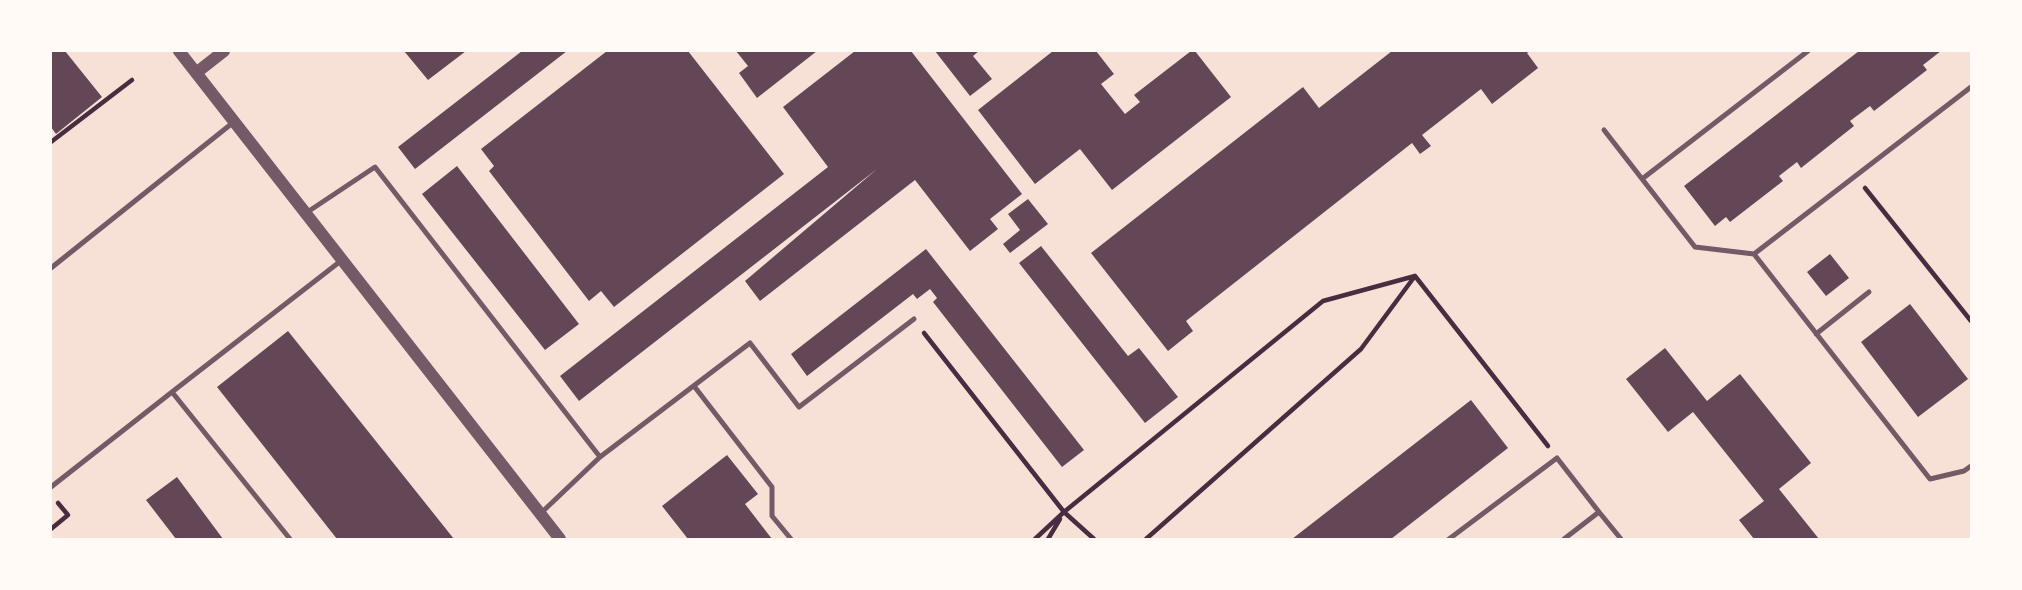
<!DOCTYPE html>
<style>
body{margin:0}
#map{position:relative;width:2022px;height:590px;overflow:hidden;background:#f7e1d7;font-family:"Playfair Display",serif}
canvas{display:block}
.frame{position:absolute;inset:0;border:52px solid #fffaf5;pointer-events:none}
</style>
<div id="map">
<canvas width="2022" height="590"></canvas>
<div class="frame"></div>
</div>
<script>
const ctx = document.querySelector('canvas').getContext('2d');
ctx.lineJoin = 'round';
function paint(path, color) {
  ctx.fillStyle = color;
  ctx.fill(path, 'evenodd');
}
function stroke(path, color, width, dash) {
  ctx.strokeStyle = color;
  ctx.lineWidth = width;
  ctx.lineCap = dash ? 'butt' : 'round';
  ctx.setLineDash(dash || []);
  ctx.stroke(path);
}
paint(new Path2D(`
 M 51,51 L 65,51 L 102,97 L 56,134 L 51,127 Z
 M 404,51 L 466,51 L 428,80 Z
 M 522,51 L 567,51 L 415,169 L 398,147 Z
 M 607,51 L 688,51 L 784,174 L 614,307 L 601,291 L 589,301 L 489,171 L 494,166 L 481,149 Z
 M 736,51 L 817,51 L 757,98 L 739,73 L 748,66 Z
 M 855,51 L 911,51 L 1022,194 L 990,219 L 998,229 L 970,251 L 915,180 L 760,301 L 745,281 L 877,169 L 579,401 L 560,376 L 828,167 L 783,107 Z
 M 935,51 L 979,51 L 973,56 L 992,79 L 970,96 Z
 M 1053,51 L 1096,51 L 1114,74 L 1101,84 L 1125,114 L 1140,102 L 1134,95 L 1191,51 L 1195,51 L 1231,97 L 1112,190 L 1080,149 L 1035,184 L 978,110 Z
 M 1392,51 L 1530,51 L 1527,53 L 1538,68 L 1492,104 L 1481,89 L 1422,135 L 1431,146 L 1420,154 L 1412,143 L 1186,321 L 1193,331 L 1168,351 L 1091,253 L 1303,87 L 1319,108 Z
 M 1859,51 L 1941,51 L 1923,65 L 1927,70 L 1874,111 L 1870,106 L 1850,121 L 1854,126 L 1801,168 L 1797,162 L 1779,176 L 1783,181 L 1730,222 L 1726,217 L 1715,226 L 1684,186 Z
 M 457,166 L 579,324 L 545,350 L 422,194 Z
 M 1028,199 L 1048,224 L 1010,253 L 1003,244 L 1020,230 L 1008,214 Z
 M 1041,246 L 1128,356 L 1139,348 L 1178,397 L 1145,423 L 1019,263 Z
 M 926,249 L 1084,450 L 1062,467 L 933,302 L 937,298 L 930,289 L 917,299 L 913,294 L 807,376 L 791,354 Z
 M 1830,254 L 1849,278 L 1826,296 L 1807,272 Z
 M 1910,304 L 1968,379 L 1918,417 L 1861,342 Z
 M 288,331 L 454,539 L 337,539 L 217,387 Z
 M 1665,348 L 1707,401 L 1740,374 L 1811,463 L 1779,489 L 1819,539 L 1754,539 L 1739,520 L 1764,501 L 1693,412 L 1668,432 L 1626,379 Z
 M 1471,400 L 1508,448 L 1391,539 L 1292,539 Z
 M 727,455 L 758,494 L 745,504 L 772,539 L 688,539 L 662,506 Z
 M 177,477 L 223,539 L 176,539 L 146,500 Z`), '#644757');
stroke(new Path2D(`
 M 51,142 L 132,80
 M 1865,188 L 1971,321
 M 924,333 L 1064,512 L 1323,301 L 1415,276 L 1548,446
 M 1064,512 L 1094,539
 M 51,529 L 68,515 L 58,503
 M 1035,539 L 1064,512
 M 1048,539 L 1060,519
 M 1146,539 L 1361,349 L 1415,276`), '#4a2c40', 4.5);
stroke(new Path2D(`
 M 1971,87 L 1754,254 L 1930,479 L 1964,471 L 1971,466
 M 1604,130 L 1695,247 L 1754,254
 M 1642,179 L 1808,51
 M 306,213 L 375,167 L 600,457
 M 51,268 L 235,121
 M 1816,334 L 1869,292
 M 694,386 L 772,487 L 772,516 L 791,539
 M 51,487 L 172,392
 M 1599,512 L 1621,539
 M 540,514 L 600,457 L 750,343 L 799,407 L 914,319
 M 290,539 L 172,392 L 342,260
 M 1449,539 L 1557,458 L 1599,512 L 1564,539`), '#755966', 5);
stroke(new Path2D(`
 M 179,51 L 560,539
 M 196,73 L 224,51`), '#755966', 12);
</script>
